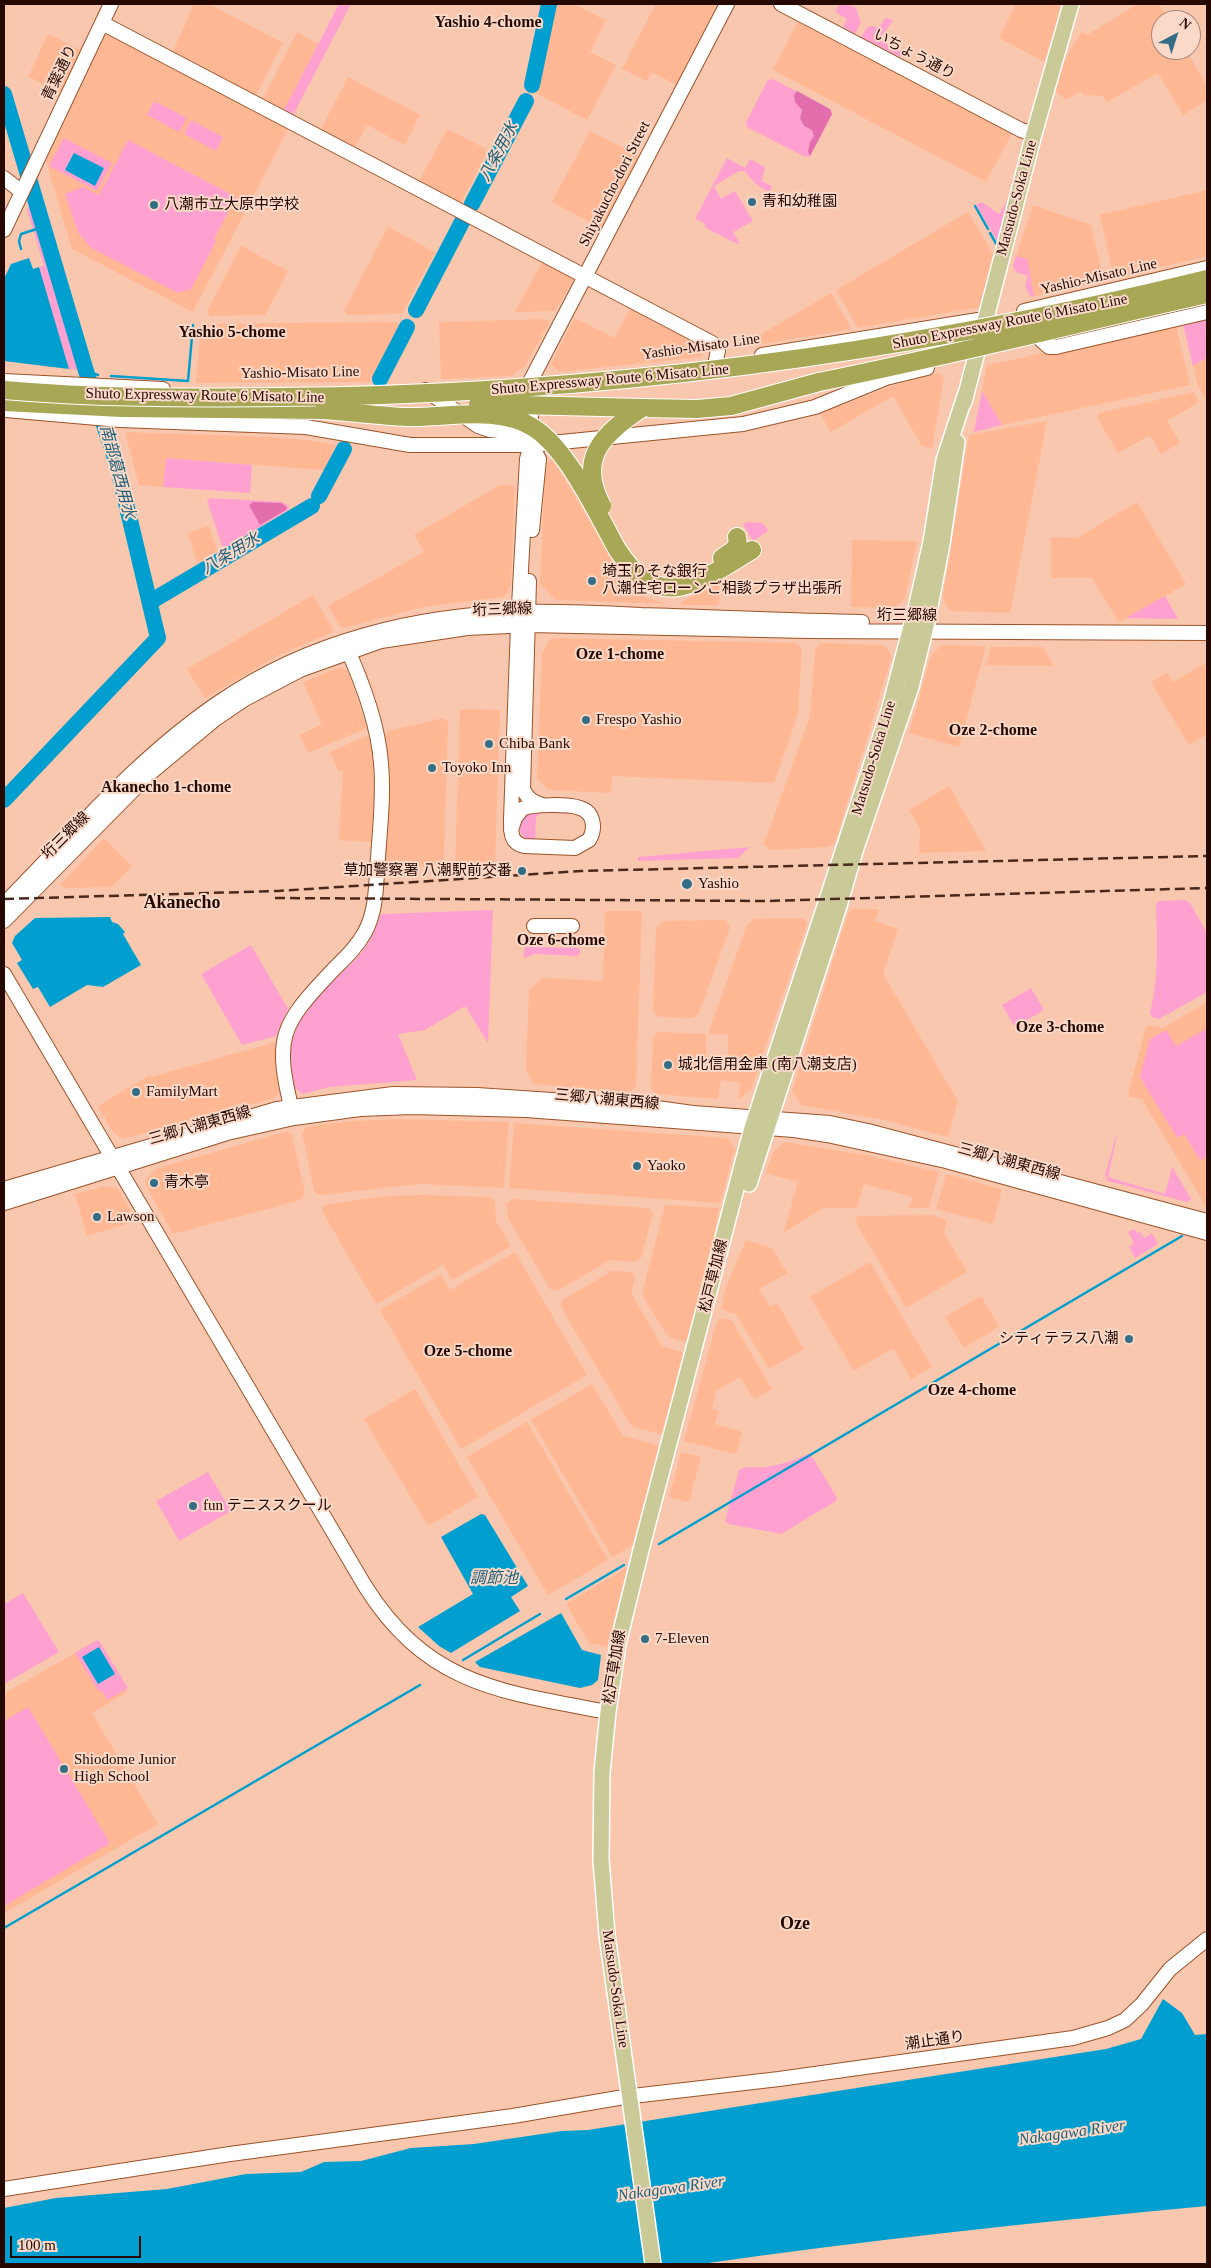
<!DOCTYPE html>
<meta charset="utf-8">
<style>
body{margin:0}
#map{position:relative;width:1211px;height:2268px;overflow:hidden;background:#f9c7ae;font-family:"Times New Roman",serif}
canvas{display:block}
.frame{position:absolute;inset:0;border:5px solid #250900;pointer-events:none}
.north{position:absolute;left:1151px;top:10px;width:50px;height:50px;box-sizing:border-box;background:#fad9c8;border:1px solid #a58678;border-radius:50%;rotate:40deg;font-size:14px;font-weight:700;line-height:20px;text-align:center;color:#250900}
.north::after{content:'';display:block;margin:auto;width:18px;height:22px;background:#336d86;clip-path:polygon(50% 0,100% 100%,50% 72%,0 100%)}
.scale{position:absolute;left:10px;top:2236px;width:131px;height:22px;box-sizing:border-box;border:2px solid #250900;border-top:0;padding-left:6px;font-size:15px;line-height:18px;white-space:nowrap;color:#250900;-webkit-text-stroke:4px #fad9c8;paint-order:stroke}
</style>
<div id="map">
<canvas width="1211" height="2268"></canvas>
<div class="frame"></div>
<div class="north">N</div>
<div class="scale">100 m</div>
</div>
<script>
const ctx = document.querySelector('canvas').getContext('2d');
ctx.lineJoin = 'round';
function paint(path, color) {
  ctx.fillStyle = color;
  ctx.fill(path, 'evenodd');
}
function stroke(path, color, width, dash) {
  ctx.strokeStyle = color;
  ctx.lineWidth = width;
  ctx.lineCap = dash ? 'butt' : 'round';
  ctx.setLineDash(dash || []);
  ctx.stroke(path);
}
function label(font, color, halo, rows, align = 'center') {
  ctx.font = font + ' "Times New Roman","Noto Sans JP",serif';
  ctx.lineWidth = 4;
  ctx.setLineDash([]);
  ctx.textBaseline = 'middle';
  ctx.strokeStyle = halo;
  ctx.fillStyle = color;
  for (const [text, x, y, turn = 0] of rows) {
    ctx.save();
    ctx.translate(x, y);
    ctx.rotate((+turn || 0) * Math.PI / 180);
    ctx.textAlign = isNaN(turn) ? turn : align;
    if (halo) ctx.strokeText(text, 0, 0);
    ctx.fillText(text, 0, 0);
    ctx.restore();
  }
}
paint(new Path2D(`
 M 194,4 L 209,4 L 283,43 L 255,97 L 172,53 Z
 M 551,4 L 574,4 L 606,20 L 590,52 L 616,65 L 587,120 L 532,91 Z
 M 656,4 L 719,4 L 676,85 L 652,72 L 647,81 L 622,69 Z
 M 1016,4 L 1064,4 L 1047,63 L 999,38 Z
 M 1138,4 L 1159,4 L 1169,20 L 1161,20 L 1161,50 L 1186,50 L 1207,86 L 1207,100 L 1183,115 L 1158,73 L 1107,102 L 1103,96 L 1084,95 L 1081,91 L 1066,100 L 1055,91 L 1062,65 L 1082,31 L 1087,35 Z
 M 798,22 L 1012,133 L 986,182 L 773,70 Z
 M 297,32 L 318,44 L 283,112 L 262,101 Z
 M 48,34 L 81,50 L 61,92 L 28,77 Z
 M 105,35 L 114,35 L 286,125 L 288,129 L 193,312 L 72,249 L 46,161 Z
 M 348,77 L 420,115 L 405,145 L 367,125 L 354,149 L 320,131 Z
 M 447,129 L 488,150 L 460,204 L 418,183 Z
 M 590,131 L 639,156 L 601,228 L 552,202 Z
 M 1207,190 L 1207,256 L 1114,279 L 1100,215 Z
 M 1033,205 L 1091,225 L 1104,281 L 1031,297 L 1025,286 L 1028,276 L 1016,272 L 1013,266 Z
 M 968,212 L 995,257 L 982,307 L 858,328 L 836,290 Z
 M 388,227 L 435,252 L 402,314 L 347,315 L 344,311 Z
 M 241,246 L 288,271 L 265,315 L 210,316 L 207,311 Z
 M 542,262 L 574,279 L 555,311 L 515,312 Z
 M 831,293 L 852,329 L 738,348 Z
 M 632,305 L 704,343 L 701,357 L 559,372 L 551,364 L 575,318 L 615,338 Z
 M 546,319 L 549,323 L 525,366 L 512,376 L 441,379 L 439,322 Z
 M 397,322 L 399,326 L 369,382 L 196,383 L 201,324 Z
 M 1176,325 L 1190,385 L 1002,425 L 982,391 L 987,365 Z
 M 1207,357 L 1207,401 L 1198,386 L 1193,366 Z
 M 939,373 L 944,378 L 932,448 L 922,446 L 893,396 L 831,432 L 820,413 L 898,384 Z
 M 1194,392 L 1199,402 L 1167,421 L 1180,443 L 1161,454 L 1150,435 L 1118,453 L 1097,417 L 1099,413 Z
 M 1047,421 L 1010,613 L 952,611 L 946,607 L 943,596 L 969,435 Z
 M 125,432 L 266,437 L 308,440 L 336,445 L 324,470 L 166,458 L 163,487 L 139,485 Z
 M 552,458 L 629,587 L 639,595 L 667,604 L 555,600 L 540,584 L 545,467 L 547,463 Z
 M 500,485 L 512,485 L 515,487 L 511,584 L 508,592 L 503,597 L 423,607 L 344,628 L 340,627 L 328,606 L 424,552 L 414,535 Z
 M 1137,502 L 1186,584 L 1122,621 L 1118,621 L 1092,578 L 1051,578 L 1051,537 L 1077,538 Z
 M 209,526 L 217,551 L 197,563 L 188,533 Z
 M 852,540 L 917,541 L 905,598 L 895,608 L 851,607 Z
 M 719,582 L 719,605 L 681,605 L 681,602 Z
 M 313,595 L 333,629 L 331,633 L 279,655 L 205,698 L 187,669 Z
 M 552,638 L 796,643 L 802,648 L 798,714 L 774,783 L 612,776 L 611,793 L 548,790 L 537,778 L 542,653 L 547,643 Z
 M 821,643 L 884,645 L 892,656 L 835,843 L 828,847 L 770,850 L 764,844 L 810,716 L 815,650 Z
 M 942,645 L 986,646 L 959,747 L 909,733 L 931,655 Z
 M 991,647 L 1043,647 L 1054,666 L 986,665 Z
 M 1207,662 L 1207,734 L 1189,745 L 1151,682 L 1167,673 L 1173,682 Z
 M 340,667 L 348,671 L 367,728 L 308,753 L 300,735 L 322,724 L 303,682 Z
 M 460,709 L 500,710 L 495,864 L 455,867 Z
 M 443,718 L 448,722 L 444,860 L 438,865 L 390,868 L 385,864 L 390,790 L 389,764 L 385,737 L 389,731 Z
 M 366,736 L 370,739 L 373,757 L 374,794 L 371,842 L 339,840 L 343,772 L 338,770 L 330,752 Z
 M 949,786 L 986,851 L 919,853 L 920,829 L 909,810 Z
 M 104,838 L 132,866 L 112,887 L 64,888 L 60,885 Z
 M 852,909 L 879,909 L 875,921 L 898,929 L 883,974 L 958,1101 L 948,1137 L 884,1120 L 801,1105 L 792,1091 L 848,913 Z
 M 605,911 L 642,911 L 636,1086 L 629,1093 L 533,1084 L 526,1069 L 529,990 L 542,978 L 603,981 Z
 M 802,918 L 807,924 L 751,1090 L 738,1099 L 740,1083 L 721,1080 L 718,1099 L 656,1094 L 651,1089 L 653,1038 L 658,1032 L 706,1034 L 706,1057 L 725,1057 L 728,1054 L 728,1034 L 708,1034 L 747,925 L 754,919 Z
 M 725,920 L 730,927 L 699,1013 L 693,1018 L 659,1017 L 653,1011 L 656,928 L 663,921 Z
 M 1207,1002 L 1207,1208 L 1142,1099 L 1130,1096 L 1128,1093 L 1146,1027 L 1149,1025 L 1163,1028 Z
 M 276,1042 L 275,1053 L 281,1091 L 275,1098 L 123,1139 L 113,1132 L 98,1106 L 150,1075 L 151,1077 L 165,1073 Z
 M 397,1119 L 509,1122 L 504,1188 L 420,1184 L 320,1195 L 314,1191 L 302,1133 L 306,1127 L 352,1121 Z
 M 514,1123 L 728,1138 L 735,1149 L 720,1203 L 509,1188 Z
 M 287,1131 L 292,1135 L 305,1194 L 301,1200 L 173,1234 L 145,1184 L 147,1178 L 156,1169 Z
 M 785,1142 L 871,1156 L 939,1172 L 929,1208 L 909,1208 L 912,1197 L 864,1184 L 857,1208 L 824,1208 L 784,1232 L 798,1182 L 766,1173 L 773,1152 Z
 M 946,1174 L 1002,1189 L 993,1224 L 936,1209 Z
 M 105,1186 L 118,1189 L 137,1221 L 87,1236 L 75,1194 Z
 M 424,1195 L 490,1197 L 495,1202 L 496,1221 L 511,1246 L 452,1280 L 443,1265 L 376,1304 L 322,1211 L 324,1205 L 385,1196 Z
 M 512,1199 L 649,1208 L 653,1213 L 641,1258 L 635,1262 L 610,1260 L 557,1291 L 550,1289 L 508,1218 L 507,1203 Z
 M 665,1205 L 719,1208 L 706,1284 L 691,1339 L 685,1342 L 671,1338 L 666,1334 L 643,1296 L 643,1290 Z
 M 931,1215 L 947,1220 L 944,1233 L 967,1272 L 906,1308 L 855,1221 L 858,1216 Z
 M 746,1240 L 772,1248 L 787,1273 L 759,1289 L 770,1307 L 777,1303 L 804,1349 L 769,1369 L 736,1314 L 724,1311 L 721,1307 L 726,1287 Z
 M 515,1252 L 587,1375 L 461,1449 L 380,1310 L 441,1274 L 450,1290 Z
 M 870,1262 L 932,1367 L 911,1379 L 893,1348 L 854,1371 L 810,1297 Z
 M 612,1271 L 632,1272 L 635,1278 L 631,1293 L 662,1346 L 682,1352 L 685,1357 L 666,1431 L 660,1434 L 634,1427 L 630,1424 L 561,1307 L 562,1300 Z
 M 981,1296 L 999,1327 L 964,1348 L 945,1317 Z
 M 722,1318 L 732,1321 L 772,1389 L 754,1399 L 740,1377 L 716,1391 L 712,1409 L 719,1411 L 715,1424 L 742,1432 L 736,1454 L 684,1441 L 717,1321 Z
 M 592,1384 L 623,1436 L 657,1445 L 661,1452 L 635,1544 L 612,1557 L 531,1420 Z
 M 415,1389 L 478,1497 L 428,1526 L 364,1419 Z
 M 527,1422 L 608,1560 L 548,1595 L 467,1457 Z
 M 681,1452 L 701,1457 L 689,1502 L 669,1497 Z
 M 628,1567 L 607,1647 L 589,1643 L 566,1604 Z
 M 95,1641 L 99,1642 L 128,1689 L 126,1693 L 92,1713 L 158,1824 L 4,1913 L 4,1694 Z`), '#ffb893');
paint(new Path2D(`
 M 339,4 L 351,4 L 292,117 L 283,112 Z
 M 839,4 L 847,4 L 856,8 L 861,22 L 855,34 L 843,27 L 847,19 L 835,12 Z
 M 885,18 L 893,20 C 889,28 883,32 879,40 L 902,52 L 900,57 L 861,37 L 868,26 L 880,27 Z
 M 773,79 L 830,109 L 832,114 L 810,156 L 805,157 L 747,127 L 746,122 L 768,80 Z
 M 154,101 L 187,118 L 179,132 L 147,115 Z
 M 191,120 L 223,137 L 216,151 L 184,134 Z
 M 64,138 L 112,163 L 97,191 L 49,166 Z
 M 128,140 L 236,197 L 214,239 L 216,241 L 191,289 L 178,293 L 91,248 L 78,232 L 65,194 L 83,187 L 99,195 Z
 M 727,158 L 745,168 L 750,159 L 765,167 L 762,181 L 772,186 L 769,192 C 758,187 752,181 745,171 L 739,171 L 714,186 L 721,199 L 735,191 L 753,221 L 733,232 L 739,242 L 737,244 L 704,227 L 706,224 L 695,219 Z
 M 31,201 L 81,370 L 69,369 L 39,267 L 44,266 L 27,210 Z
 M 1007,201 L 1010,202 L 999,244 L 976,205 L 982,202 L 999,214 Z
 M 1016,256 L 1027,259 L 1034,296 L 1031,297 L 1025,286 L 1028,276 L 1016,272 L 1013,266 Z
 M 1207,319 L 1207,357 L 1193,366 L 1183,324 Z
 M 982,391 L 1002,425 L 974,432 L 974,431 Z
 M 166,458 L 252,465 L 250,493 L 163,487 Z
 M 210,498 L 283,502 L 289,506 L 288,510 L 226,547 L 222,546 L 207,501 Z
 M 746,522 L 763,523 L 768,531 L 753,541 L 743,524 Z
 M 1165,596 L 1178,619 L 1126,618 Z
 M 533,809 L 580,814 L 541,813 L 536,817 L 535,841 L 526,840 L 520,832 L 519,820 Z
 M 750,847 L 738,858 L 638,861 L 638,857 Z
 M 1186,900 L 1190,903 L 1207,933 L 1207,992 L 1159,1019 L 1152,1017 L 1150,1013 C 1159,977 1157,941 1156,904 L 1159,901 Z
 M 493,910 L 488,1043 L 465,1006 L 425,1030 L 398,1034 L 417,1080 L 330,1087 L 302,1094 L 295,1088 C 292,1073 289,1057 292,1042 C 297,1008 340,978 362,952 C 371,941 376,928 381,914 Z
 M 251,945 L 288,1009 L 276,1036 L 242,1045 L 201,974 Z
 M 525,947 L 580,948 L 580,954 L 577,956 L 534,954 L 525,958 L 523,956 Z
 M 1031,988 L 1044,1010 L 1015,1027 L 1002,1005 Z
 M 1206,1029 L 1207,1156 L 1200,1160 L 1184,1134 L 1177,1138 L 1140,1077 L 1150,1039 L 1166,1030 L 1176,1046 Z
 M 1116,1136 L 1117,1136 L 1108,1177 L 1165,1194 L 1172,1167 L 1191,1199 L 1187,1202 L 1108,1181 L 1105,1175 Z
 M 1134,1229 L 1137,1233 L 1140,1232 L 1144,1238 L 1152,1233 L 1158,1244 L 1135,1258 L 1129,1247 L 1134,1243 L 1128,1232 Z
 M 808,1454 L 811,1455 L 837,1498 L 836,1501 L 781,1534 L 728,1524 L 725,1521 L 739,1470 C 747,1465 757,1469 766,1467 C 781,1465 794,1460 808,1454 Z
 M 208,1472 L 231,1511 L 179,1541 L 156,1501 Z
 M 23,1593 L 59,1652 L 4,1684 L 4,1604 Z
 M 97,1640 L 100,1642 L 128,1688 L 107,1700 L 102,1691 L 99,1692 L 75,1653 Z
 M 28,1707 L 110,1843 L 4,1906 L 4,1721 Z`), '#fea1d0');
paint(new Path2D(`
 M 797,91 L 830,109 L 832,114 L 810,156 L 808,152 L 810,142 L 814,136 L 812,130 L 804,126 L 800,118 L 802,110 L 795,102 L 794,95 Z
 M 253,502 L 281,503 L 287,507 L 286,510 L 260,525 L 249,505 Z`), '#e36ead');
paint(new Path2D(`
 M 74,153 L 104,168 L 95,186 L 65,170 Z
 M 29,258 L 33,269 L 39,267 L 69,369 L 4,361 L 4,279 L 11,264 Z
 M 110,917 L 112,922 L 118,924 L 125,932 L 123,934 L 141,965 L 103,987 L 87,985 L 50,1007 L 38,987 L 33,989 L 17,963 L 22,960 L 12,943 L 15,936 L 35,918 Z
 M 481,1514 L 485,1515 L 528,1586 L 511,1597 L 520,1611 L 451,1653 L 439,1646 L 418,1627 L 473,1594 L 441,1537 Z
 M 561,1613 L 582,1650 L 601,1655 L 598,1680 L 592,1685 L 580,1688 L 480,1667 L 475,1662 Z
 M 99,1647 L 115,1674 L 98,1684 L 82,1657 Z
 M 1163,1999 L 1182,2013 L 1195,2035 L 1207,2034 L 1207,2206 C 1038,2222 869,2240 701,2264 L 4,2264 L 4,2208 L 56,2198 L 167,2189 L 246,2174 L 301,2172 L 324,2162 L 361,2161 L 411,2148 L 474,2144 L 562,2131 L 588,2130 L 1106,2049 L 1141,2039 Z`), '#009fcf');
stroke(new Path2D(`
 M 975,206 L 988,229
 M 990,233 L 997,245
 M 21,249 L 19,241 L 21,234 L 43,227
 M 86,371 L 98,375
 M 111,376 L 188,381 L 193,325
 M 659,1544 L 1182,1236
 M 566,1599 L 624,1565
 M 463,1660 L 540,1614
 M 4,1928 L 420,1685`), '#009fcf', 2.5);
stroke(new Path2D(`
 M 532,85 L 549,4
 M 4,94 L 86,371 L 116,461 L 158,638 L 4,800
 M 472,204 L 526,101
 M 416,310 L 463,220
 M 380,379 L 407,327
 M 319,496 L 344,449
 M 150,602 L 312,506`), '#009fcf', 16);
const secondary = new Path2D(`
 M 781,4 L 1021,130 L 1034,134
 M 102,23 L 712,343 L 718,351 L 715,364
 M 4,178 L 22,192
 M 4,230 L 111,4
 M 1024,311 L 1207,268
 M 1041,340 L 1049,347 L 1056,347 L 1207,312
 M 762,355 L 978,320
 M 4,381 L 163,389
 M 425,390 L 478,426 L 490,430 L 517,433 L 527,438 L 539,459 L 532,530
 M 6,410 L 120,420 L 306,427 L 410,445 L 531,445 L 743,424 L 815,407 L 886,378 L 927,368
 M 529,581 L 523,789 C 527,798 532,802 542,805
 M 511,830 L 515,818 L 522,809 C 532,804 569,804 580,808 C 594,812 596,829 589,840 L 575,848 L 524,846 C 510,843 511,831 511,819 L 518,625 L 527,459 L 531,445 L 531,380 L 727,4
 M 4,904 C 73,834 139,756 221,701 C 309,641 416,615 521,612 C 561,611 601,613 641,615 C 715,617 789,621 862,622
 M 4,921 L 149,774 L 214,720 L 245,699 L 300,670 L 381,641 L 467,628 L 529,625 L 809,631 L 1207,633
 M 534,926 L 572,926
 M 4,974 L 365,1586 C 427,1685 501,1692 608,1712
 M 293,1115 C 274,1037 279,1027 333,970 C 345,958 357,947 365,932 C 377,910 376,882 378,858 C 380,827 384,794 381,763 C 378,723 362,681 345,644
 M 4,1189 L 277,1109 L 393,1094 L 477,1095 L 642,1106 L 693,1113 L 830,1123 L 868,1131 L 1207,1221
 M 4,1203 L 227,1133 L 294,1118 L 360,1109 L 412,1107 L 526,1110 L 794,1130 L 827,1135 L 946,1161 L 1207,1233
 M 4,2189 L 230,2154 L 513,2116 L 624,2097 L 779,2079 L 1073,2038 L 1108,2028 L 1125,2020 L 1142,2004 L 1170,1969 L 1207,1939`);
const primary = new Path2D(`
 M 964,402 L 1034,134 L 1071,4
 M 749,1184 L 839,906 L 855,851 L 911,687 L 927,622 L 942,544 L 957,442
 M 653,2264 L 607,1935 L 601,1860 L 602,1772 L 608,1712 L 618,1644 L 642,1546 L 752,1128 L 889,711 L 917,604 L 931,542 L 944,460 L 966,393`);
const highway = new Path2D(`
 M 4,402 L 122,408 L 324,410
 M 642,408 L 697,409 L 731,406 L 819,382
 M 617,549 C 660,616 698,582 752,550
 M 722,558 C 731,552 740,548 737,537`);
stroke(secondary, '#9b5329', 16);
stroke(primary, '#fff', 18);
stroke(highway, '#fff', 20);
stroke(secondary, '#fff', 14);
stroke(primary, '#caca99', 15);
stroke(highway, '#a7a755', 18);
stroke(new Path2D(`
 M 275,898 L 766,901 L 1207,888
 M 4,899 L 278,891 L 581,871 L 1207,856`), '#49291e', 2.5, [10, 5]);
const highwayBridge = new Path2D(`
 M 819,382 C 949,356 1078,323 1207,294
 M 4,390 C 95,398 187,398 278,397 C 595,395 900,355 1207,279
 M 478,404 L 642,408
 M 324,410 C 352,412 380,416 407,417 C 447,418 498,405 534,428 C 568,450 597,513 617,549
 M 602,506 C 576,458 604,433 642,408`);
stroke(highwayBridge, '#fff', 20, []);
stroke(highwayBridge, '#a7a755', 18);
for (const [x, y, r, color] of [
 [752,202,5,"#336d86"],
 [154,205,5,"#336d86"],
 [592,581,5,"#336d86"],
 [586,720,5,"#336d86"],
 [489,744,5,"#336d86"],
 [432,768,5,"#336d86"],
 [522,871,5,"#336d86"],
 [687,884,6,"#336d86"],
 [668,1065,5,"#336d86"],
 [136,1092,5,"#336d86"],
 [637,1166,5,"#336d86"],
 [154,1183,5,"#336d86"],
 [97,1217,5,"#336d86"],
 [1129,1339,5,"#336d86"],
 [193,1506,5,"#336d86"],
 [645,1639,5,"#336d86"],
 [64,1769,5,"#336d86"]
]) {
  const dot = new Path2D();
  dot.arc(x, y, r, 0, 2 * Math.PI);
  ctx.fillStyle = color;
  ctx.fill(dot);
  stroke(dot, '#fad9c8', 2);
}
label('15px', '#250900', '#fad9c8', [
 ["いちょう通り",914,55,28],
 ["青葉通り",60,73,-64],
 ["Shiyakucho-dori Street",615,184,-63],
 ["Matsudo-Soka Line",1017,198,-75],
 ["Yashio-Misato Line",1099,277,-13],
 ["Shuto Expressway Route 6 Misato Line",1010,322,-11],
 ["Yashio-Misato Line",701,347,-8],
 ["Yashio-Misato Line",300,373,-1],
 ["Shuto Expressway Route 6 Misato Line",610,380,-5],
 ["Shuto Expressway Route 6 Misato Line",205,396,1],
 ["垳三郷線",502,610,-2],
 ["垳三郷線",907,616],
 ["Matsudo-Soka Line",874,758,-73],
 ["垳三郷線",66,836,-45],
 ["三郷八潮東西線",607,1100,5],
 ["三郷八潮東西線",200,1126,-16],
 ["三郷八潮東西線",1009,1162,15],
 ["松戸草加線",714,1276,-76],
 ["松戸草加線",615,1667,-81],
 ["Matsudo-Soka Line",615,1989,82],
 ["潮止通り",935,2041,-8]
]);
label('15px', '#250900', '#fad9c8', [
 ["青和幼稚園",762,202],
 ["八潮市立大原中学校",164,205],
 ["埼玉りそな銀行",602,572],
 ["八潮住宅ローンご相談プラザ出張所",602,589],
 ["Frespo Yashio",596,720],
 ["Chiba Bank",499,744],
 ["Toyoko Inn",442,768],
 ["草加警察署 八潮駅前交番",512,871,"right"],
 ["Yashio",698,884],
 ["城北信用金庫 (南八潮支店)",678,1065],
 ["FamilyMart",146,1092],
 ["Yaoko",647,1166],
 ["青木亭",164,1183],
 ["Lawson",107,1217],
 ["シティテラス八潮",1119,1339,"right"],
 ["fun テニススクール",203,1506],
 ["7-Eleven",655,1639],
 ["Shiodome Junior",74,1760],
 ["High School",74,1777]
], 'left');
label('bold 16px', '#250900', '#fad9c8', [
 ["Yashio 4-chome",488,23],
 ["Yashio 5-chome",232,333],
 ["Oze 1-chome",620,655],
 ["Oze 2-chome",993,731],
 ["Akanecho 1-chome",166,788],
 ["Oze 6-chome",561,941],
 ["Oze 3-chome",1060,1028],
 ["Oze 5-chome",468,1352],
 ["Oze 4-chome",972,1391]
]);
label('italic 16px', '#1e5f79', '#fad9c8', [
 ["八条用水",499,152,-62],
 ["南部葛西用水",117,472,75],
 ["八条用水",231,554,-31],
 ["調節池",494,1579],
 ["Nakagawa River",1072,2133,-8],
 ["Nakagawa River",671,2189,-8]
]);
label('bold 18px', '#250900', '#fad9c8', [
 ["Akanecho",182,903],
 ["Oze",795,1924]
]);
</script>
